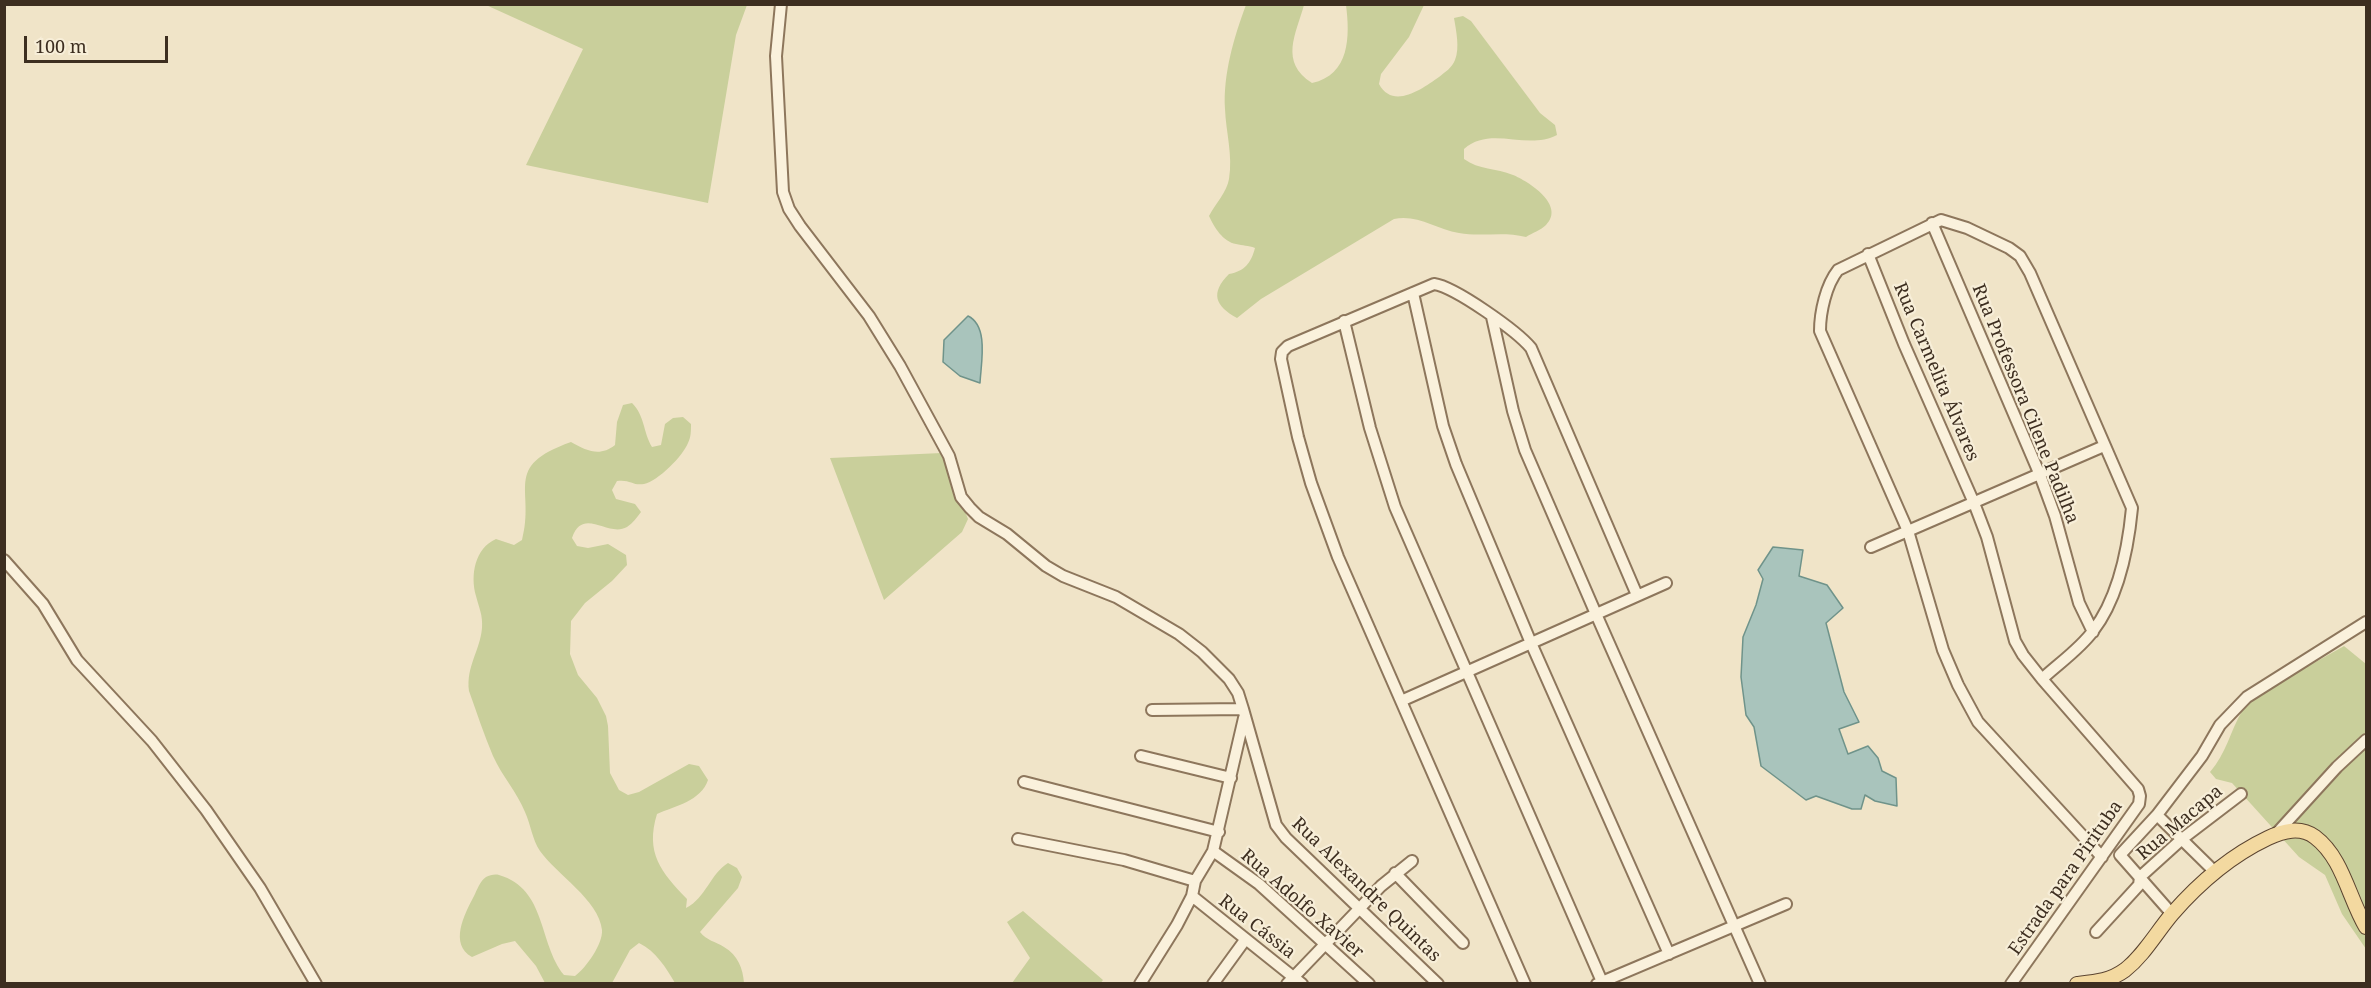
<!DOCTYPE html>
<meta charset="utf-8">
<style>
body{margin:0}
#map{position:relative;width:2371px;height:988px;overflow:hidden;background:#f0e4c8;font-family:"Noto Serif",serif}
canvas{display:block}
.frame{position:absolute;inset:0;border:6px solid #3d2e20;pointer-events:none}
.scale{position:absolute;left:24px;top:36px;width:144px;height:27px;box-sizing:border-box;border:3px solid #3d2e20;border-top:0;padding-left:8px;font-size:18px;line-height:21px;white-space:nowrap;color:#3d2e20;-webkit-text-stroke:4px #f7eed8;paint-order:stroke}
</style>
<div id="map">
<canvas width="2371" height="988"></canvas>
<div class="frame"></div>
<div class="scale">100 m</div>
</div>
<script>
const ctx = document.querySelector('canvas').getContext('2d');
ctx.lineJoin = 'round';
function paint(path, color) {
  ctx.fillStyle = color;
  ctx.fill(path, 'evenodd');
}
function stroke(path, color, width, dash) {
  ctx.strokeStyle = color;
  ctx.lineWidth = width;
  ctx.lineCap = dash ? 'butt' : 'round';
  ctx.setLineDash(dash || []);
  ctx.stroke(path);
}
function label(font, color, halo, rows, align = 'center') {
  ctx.font = font + ' "Noto Serif",serif';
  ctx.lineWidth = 4.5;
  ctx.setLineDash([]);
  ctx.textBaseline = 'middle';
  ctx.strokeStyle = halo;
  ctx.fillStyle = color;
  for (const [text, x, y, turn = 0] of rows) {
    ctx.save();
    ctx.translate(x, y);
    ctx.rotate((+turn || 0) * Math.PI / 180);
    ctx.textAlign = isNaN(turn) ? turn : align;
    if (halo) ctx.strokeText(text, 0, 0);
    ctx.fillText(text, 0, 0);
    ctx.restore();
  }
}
paint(new Path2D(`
 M 486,5 L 747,5 L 736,35 L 708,203 L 526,165 L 583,49 Z
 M 1246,5 L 1304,5 C 1296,34 1279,62 1312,83 C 1350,75 1350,36 1346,5 L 1424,5 L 1409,37 L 1381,74 L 1379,84 C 1393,110 1422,89 1439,77 C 1445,72 1452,68 1455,60 C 1460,48 1456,30 1454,18 L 1463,16 L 1471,21 L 1540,113 L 1555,125 L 1557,135 C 1526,151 1491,125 1464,149 L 1464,159 C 1479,170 1496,168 1513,175 C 1528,181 1566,205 1546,225 C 1541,230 1532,233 1526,237 C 1504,231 1481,237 1459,233 C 1436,229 1417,214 1394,219 L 1261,299 L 1237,318 C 1215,306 1210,293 1229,274 C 1245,271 1251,263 1255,248 C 1248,245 1243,246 1236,244 C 1223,242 1214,227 1209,216 C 1215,204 1227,192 1229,179 C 1233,155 1226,133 1225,109 C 1223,74 1234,37 1246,5 Z
 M 632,403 C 645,416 643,432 652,447 L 661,445 L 665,424 L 673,418 L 683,417 L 691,424 C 691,431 691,437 688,443 C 683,456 658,481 644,484 C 633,486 630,479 617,481 L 612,490 L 616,499 L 635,504 L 641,512 C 637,517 633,523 627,527 C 608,538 583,506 572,538 L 577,546 L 588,548 L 608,544 L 626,555 L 627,565 L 612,581 L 585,603 L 571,621 L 570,654 L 578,675 L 597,698 L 606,716 L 608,726 L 610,773 L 619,790 L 628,795 L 639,792 L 689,764 L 699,766 L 708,780 C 701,801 675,806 657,814 C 645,853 661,872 687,899 L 686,908 C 706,898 710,874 728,863 L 737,868 L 742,877 L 738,888 L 700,932 C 707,941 715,941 724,947 C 738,955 743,969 744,983 L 675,983 C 666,968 656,951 639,943 L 630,950 L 612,983 L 545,983 L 536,966 L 515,941 L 502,944 L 472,957 C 449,944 464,915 474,896 C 477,890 480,881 486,877 C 490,875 495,874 499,875 C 547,889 538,943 564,975 L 575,976 C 586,968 603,944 602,930 C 599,900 556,874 540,851 C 532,839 531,825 525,812 C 517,792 502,776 493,756 C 484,735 477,713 469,691 C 466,666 480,651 482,628 C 483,615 479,608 476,596 C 470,575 475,548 496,539 L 514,545 L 522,540 C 536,489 501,467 571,442 C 587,451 600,457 615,445 L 617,422 L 623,405 Z
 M 942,453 L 968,519 L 962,532 L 884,600 L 830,458 Z
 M 2344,646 L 2366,664 L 2366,949 L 2342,914 L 2325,875 L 2299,857 L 2232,783 L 2216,779 L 2210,772 C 2226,754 2230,732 2242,711 C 2252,695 2324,658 2344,646 Z
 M 1023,911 L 1103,980 L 1100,984 L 1012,983 L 1030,958 L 1007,922 Z`), '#c9cf9b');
const water = new Path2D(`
 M 968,316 C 989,326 981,363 980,383 L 960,376 L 943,362 L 944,340 Z
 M 1773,547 L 1803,550 L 1799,576 L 1827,585 L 1843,608 L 1826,623 L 1844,692 L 1859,722 L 1839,729 L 1848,754 L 1868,746 L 1878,758 L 1882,771 L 1896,778 L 1897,806 L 1875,801 L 1865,795 L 1861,809 L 1852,809 L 1816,796 L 1806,800 L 1761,766 L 1754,727 L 1746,715 L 1741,677 L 1743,637 L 1756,605 L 1763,579 L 1758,570 Z`);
paint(water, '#a9c4bc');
stroke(water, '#6f938a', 1.5);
const minor = new Path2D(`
 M 781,4 L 776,56 L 783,192 L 789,209 L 800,226 L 869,316 L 900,366 L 949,456 L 961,497 L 970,508 L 979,517 L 1007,534 L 1046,566 L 1063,576 L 1116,597 L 1179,634 L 1202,652 L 1229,679 L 1238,693 L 1243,709 L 1276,825 L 1286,838 L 1438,984
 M 1932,223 L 2040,475 L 2055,516 L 2079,603 L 2093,632
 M 1868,254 L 1904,344 L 1974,503 L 1987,537 L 2015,641 L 2023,655 L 2042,679 L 2138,789 L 2140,796 L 2139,804 L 2011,984
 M 1413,293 L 1443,426 L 1456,464 L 1531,643 L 1669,954
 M 1492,317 L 1513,411 L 1525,450 L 1596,614 L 1760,984
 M 1344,321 L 1370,428 L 1395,507 L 1603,984
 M 1871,547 L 2104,446
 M 4,560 L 43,604 L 77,660 L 152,741 L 206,810 L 260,888 L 316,984
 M 2042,679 C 2058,664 2080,649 2093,631 C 2119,597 2128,550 2132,508 L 2030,273 L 2020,256 L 2009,248 L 1967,228 L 1941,220 L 1838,270 C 1826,285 1820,312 1820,331 L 1908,531 L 1943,650 L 1958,685 L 1978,722 L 2102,857
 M 1401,701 L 1666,583
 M 1152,710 L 1243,709
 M 1141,756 L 1231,778
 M 1024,782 L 1219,832
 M 2157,815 L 2214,871
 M 2276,834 L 2337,767 L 2366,740
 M 1018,839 L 1124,860 L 1195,881
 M 1213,851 L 1259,884 L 1369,984
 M 1395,873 L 1463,943
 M 1192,896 L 1302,984
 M 2172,914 L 2120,855 L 2157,815 L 2202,756 L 2220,725 L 2247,697 L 2366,622
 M 2096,932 L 2139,885 L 2140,877 L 2182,839 L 2241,794
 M 1140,984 L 1177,925 L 1192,896 L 1195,881 L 1213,851 L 1244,718
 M 1213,984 L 1245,940
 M 1287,984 L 1381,886 L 1412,861
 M 1525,984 L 1338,557 L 1311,483 L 1298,437 L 1281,359 L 1282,352 L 1288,346 L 1434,284 C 1455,287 1517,331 1531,348 L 1637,595
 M 1597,984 L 1786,904`);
const major = new Path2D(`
 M 2077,984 C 2096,982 2110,981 2125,970 C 2144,955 2156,933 2172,914 C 2199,883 2230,856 2268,838 C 2283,831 2300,826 2315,837 C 2343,858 2349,899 2366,927`);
stroke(minor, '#8d765c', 14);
stroke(major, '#5b4430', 16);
stroke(minor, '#faf1dc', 10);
stroke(major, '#f3d9a0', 14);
label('18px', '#3d2e20', '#f7eed8', [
 ["Rua Carmelita Álvares",1936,372,67],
 ["Rua Professora Cilene Padilha",2025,404,68],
 ["Rua Macapa",2180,823,-40],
 ["Estrada para Pirituba",2066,878,-55],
 ["Rua Alexandre Quintas",1366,890,44],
 ["Rua Adolfo Xavier",1302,904,41],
 ["Rua Cássia",1257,927,38]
]);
</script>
